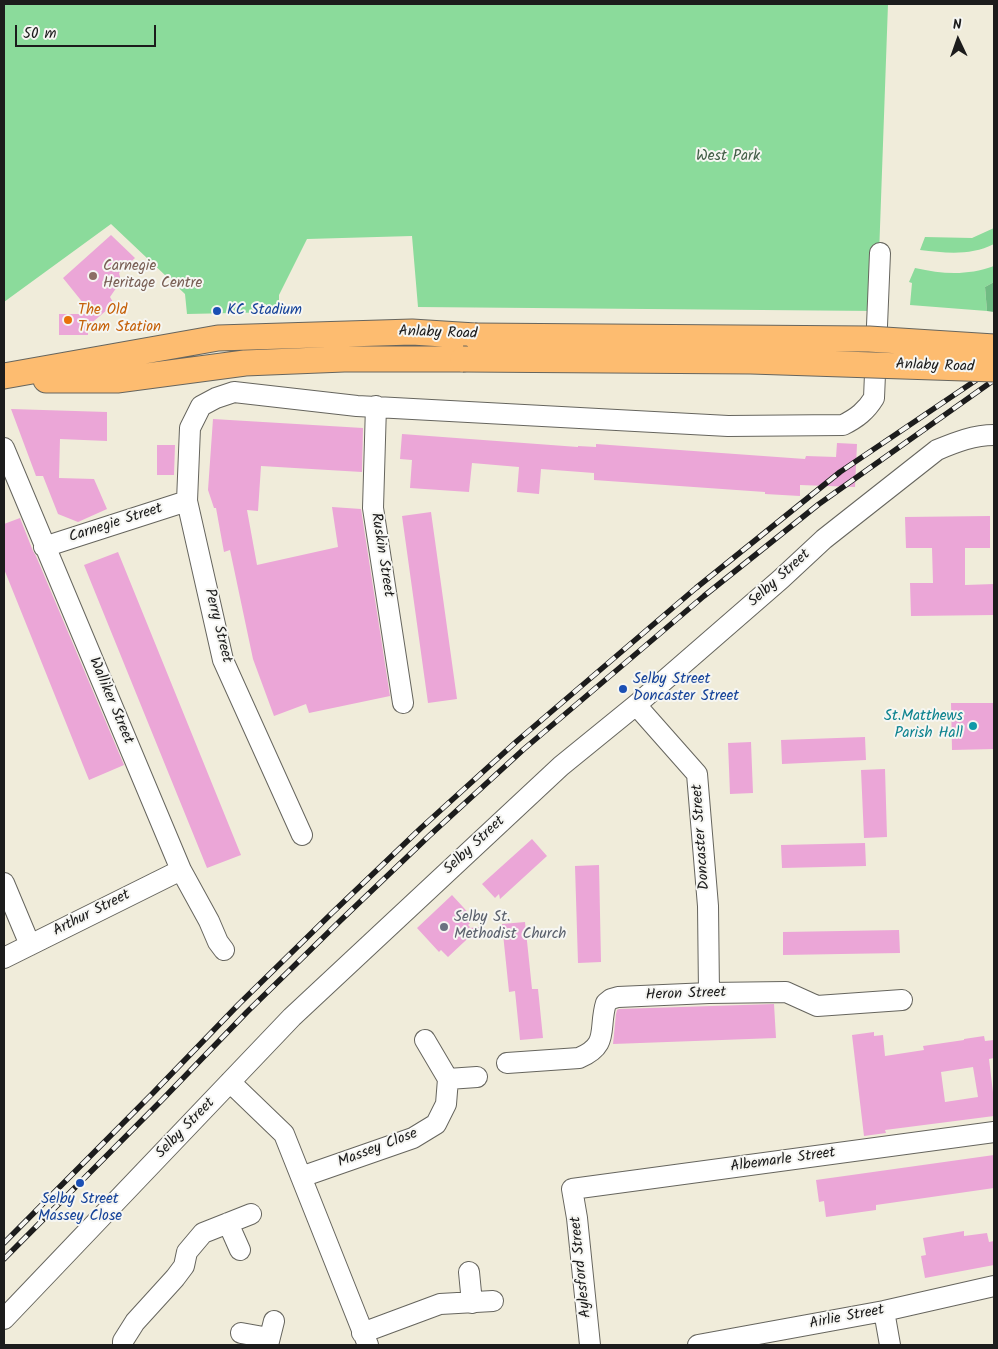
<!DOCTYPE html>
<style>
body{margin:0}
#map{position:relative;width:998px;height:1349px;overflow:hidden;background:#f0ecda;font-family:Kalam,sans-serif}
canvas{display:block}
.frame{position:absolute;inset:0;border:5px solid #1c1c1c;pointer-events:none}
.north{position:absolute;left:933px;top:15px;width:50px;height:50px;-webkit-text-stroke:4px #f6f6f2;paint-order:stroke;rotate:357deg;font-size:14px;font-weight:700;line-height:20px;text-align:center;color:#1c1c1c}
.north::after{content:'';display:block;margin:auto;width:18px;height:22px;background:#1c1c1c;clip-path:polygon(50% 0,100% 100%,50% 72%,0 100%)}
.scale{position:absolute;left:15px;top:25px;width:141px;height:22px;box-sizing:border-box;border:2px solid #1c1c1c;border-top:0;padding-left:6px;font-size:15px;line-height:18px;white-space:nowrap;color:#1c1c1c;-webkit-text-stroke:4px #f6f6f2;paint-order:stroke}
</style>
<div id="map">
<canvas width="998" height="1349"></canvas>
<div class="frame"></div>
<div class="north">N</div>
<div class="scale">50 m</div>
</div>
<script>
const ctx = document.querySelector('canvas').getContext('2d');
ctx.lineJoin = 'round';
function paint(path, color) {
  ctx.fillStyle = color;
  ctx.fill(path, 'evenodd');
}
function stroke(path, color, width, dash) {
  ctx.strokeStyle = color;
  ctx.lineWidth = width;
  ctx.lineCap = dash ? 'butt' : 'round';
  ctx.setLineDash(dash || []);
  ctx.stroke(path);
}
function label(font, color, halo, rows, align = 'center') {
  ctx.font = font + ' Kalam,sans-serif';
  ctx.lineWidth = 4;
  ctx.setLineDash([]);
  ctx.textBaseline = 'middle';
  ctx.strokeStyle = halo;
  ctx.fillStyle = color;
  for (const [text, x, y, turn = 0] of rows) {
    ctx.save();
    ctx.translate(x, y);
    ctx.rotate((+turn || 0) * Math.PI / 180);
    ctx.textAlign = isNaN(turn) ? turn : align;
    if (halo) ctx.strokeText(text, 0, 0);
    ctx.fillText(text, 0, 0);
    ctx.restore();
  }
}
paint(new Path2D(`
 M 4,4 L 888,4 L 877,311 L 418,307 L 412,236 L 307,239 L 279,295 L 279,312 L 187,314 L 185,294 L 111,224 L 4,302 Z
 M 994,228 L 994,244 C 970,256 946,253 920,250 L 925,237 L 972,238 Z
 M 994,266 L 994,282 L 985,287 L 987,311 L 910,305 L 912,283 L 909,282 L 915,268 C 943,274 966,276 994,266 Z`), '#8bdb9b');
paint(new Path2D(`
 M 994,282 L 994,312 L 987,311 L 985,287 Z`), '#70bb83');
paint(new Path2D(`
 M 111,235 L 135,258 L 119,273 L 121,281 L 110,297 L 114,304 L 88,326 L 88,335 L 59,335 L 59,314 L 92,314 L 63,278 Z
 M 11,409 L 107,412 L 107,441 L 60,439 L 59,478 L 94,479 L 107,509 L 78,522 L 58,514 L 43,476 L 36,476 Z
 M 213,419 L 363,428 L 362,472 L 261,466 L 258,511 L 247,510 L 257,565 L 338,547 L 332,507 L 361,509 L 390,696 L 309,713 L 306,704 L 274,716 L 253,659 L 230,550 L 224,552 L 216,508 L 214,508 L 208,490 Z
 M 402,434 L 578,447 L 578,446 L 596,447 L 596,444 L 805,459 L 806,456 L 836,457 L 837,443 L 857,444 L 855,487 L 800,485 L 800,496 L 765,494 L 765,492 L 594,480 L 594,473 L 541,469 L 539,494 L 517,492 L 519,467 L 472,463 L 469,492 L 410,488 L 412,460 L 400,459 Z
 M 157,445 L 175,445 L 174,475 L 157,475 Z
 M 431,512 L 457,699 L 428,703 L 402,516 Z
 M 990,516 L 990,548 L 965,548 L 965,585 L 994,584 L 994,615 L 911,616 L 910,583 L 933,583 L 932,548 L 906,548 L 905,517 Z
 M 20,518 L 33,551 L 36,556 L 124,765 L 89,780 L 4,569 L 4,524 Z
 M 118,552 L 241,855 L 207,868 L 84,565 Z
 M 951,703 L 994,703 L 994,749 L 952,750 Z
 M 865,737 L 866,760 L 782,764 L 781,740 Z
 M 751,742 L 753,793 L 730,794 L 728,743 Z
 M 885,769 L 887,837 L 864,838 L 861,770 Z
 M 532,839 L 547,856 L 500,899 L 499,894 L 495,898 L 482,884 Z
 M 865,843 L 866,866 L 782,868 L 781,845 Z
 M 599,865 L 601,962 L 578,963 L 575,866 Z
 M 452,895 L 474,919 L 468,925 L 470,927 L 469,928 L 480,927 L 448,957 L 441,950 L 439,952 L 417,928 Z
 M 525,922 L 532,989 L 538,989 L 543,1038 L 520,1040 L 515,991 L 509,992 L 502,924 Z
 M 899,930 L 900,953 L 783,955 L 783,932 Z
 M 774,1004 L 776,1038 L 613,1044 L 616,1014 L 617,1010 L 619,1009 Z
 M 874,1032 L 874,1036 L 883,1035 L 885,1056 L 924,1050 L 923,1046 L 964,1040 L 964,1039 L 984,1036 L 985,1041 L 994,1040 L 994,1058 L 989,1059 L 994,1101 L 994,1116 L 885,1130 L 886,1133 L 864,1136 L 852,1035 ZM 973,1067 L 978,1097 L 945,1102 L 941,1072 Z
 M 994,1155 L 994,1188 L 876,1205 L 876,1210 L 826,1217 L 824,1201 L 819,1202 L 816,1180 Z
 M 964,1231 L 964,1236 L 987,1233 L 989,1242 L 994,1241 L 994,1265 L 925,1278 L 921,1256 L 926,1255 L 923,1238 Z`), '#eba6d7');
const minor = new Path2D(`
 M 376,406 L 373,508 L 403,703
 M 4,448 L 181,870 L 209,921 L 218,942 L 224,950
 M 44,547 L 187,501
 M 636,705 L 697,774 L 708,906 L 709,993
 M 302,835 L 223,660 L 187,501 L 190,428 L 201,406 L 216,398 L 234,392 L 357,406 L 728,426 L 843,425 C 857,418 866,411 874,398 L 880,253
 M 4,883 L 30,945
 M 4,958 L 181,870
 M 507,1063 L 579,1058 C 610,1045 598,1029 606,1003 L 611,999 L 618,997 L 709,993 L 786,992 L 817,1006 L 902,1000
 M 448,1079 L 477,1077
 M 230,1082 L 284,1134 L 368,1345
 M 301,1177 L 413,1138 L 436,1124 L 446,1104 L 448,1079 L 425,1040
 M 228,1223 L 240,1250
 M 469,1272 L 472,1303
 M 884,1311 L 890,1345
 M 4,1319 L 292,1017 L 561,766 L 636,705 L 781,579 L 824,539 L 937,450 C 956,442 974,435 994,435
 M 241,1333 L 269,1338
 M 362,1333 L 440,1304 L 493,1301
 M 123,1345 L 123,1341 L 135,1322 L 175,1278 L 184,1266 L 187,1252 L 203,1233 L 251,1214
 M 268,1345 L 274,1321
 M 590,1345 L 577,1218 L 572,1189 L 994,1132
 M 698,1345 L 884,1311 L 994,1286`);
const major = new Path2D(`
 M 4,376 L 218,338 L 412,332 L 475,336
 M 46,380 L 117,380 L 245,363 L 344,359 L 463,359`);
stroke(minor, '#66655e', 22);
stroke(major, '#66655e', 27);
stroke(minor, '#fff', 20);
stroke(major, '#fdbc70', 25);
const rail = new Path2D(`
 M 4,1243 L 153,1093 L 239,1004 L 332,913 L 421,828 L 517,741 L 696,588 L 840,472 L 994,368
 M 4,1259 L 161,1101 L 247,1012 L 340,921 L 429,836 L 524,749 L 704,596 L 819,504 L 994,380`);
stroke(rail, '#1c1c1c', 5.5);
stroke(rail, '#f6f6f2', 4, [11]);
const majorBridge = new Path2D(`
 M 475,336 L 869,339 L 994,347
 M 463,359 L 751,361 L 994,369`);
stroke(majorBridge, '#66655e', 27, []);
stroke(majorBridge, '#fdbc70', 25);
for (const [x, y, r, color] of [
 [93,276,5,"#8d6e63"],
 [217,311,5,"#1a4fb4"],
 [68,320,5,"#e8710a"],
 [623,689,5,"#1a4fb4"],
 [973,726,5,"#0f9aa8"],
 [444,927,5,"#6b7280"],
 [80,1183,5,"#1a4fb4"]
]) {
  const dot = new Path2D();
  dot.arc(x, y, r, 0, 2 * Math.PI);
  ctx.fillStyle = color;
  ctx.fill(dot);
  stroke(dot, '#f6f6f2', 2);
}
label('15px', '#435f48', '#f6f6f2', [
 ["West Park",728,157]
]);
label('15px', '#785e54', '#f6f6f2', [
 ["Carnegie",103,267],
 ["Heritage Centre",103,284]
], 'left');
label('15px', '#c56008', '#f6f6f2', [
 ["The Old",78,311],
 ["Tram Station",78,328]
], 'left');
label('15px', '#164399', '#f6f6f2', [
 ["KC Stadium",227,311],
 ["Selby Street",633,680],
 ["Doncaster Street",633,697],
 ["Selby Street",80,1200,"center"],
 ["Massey Close",80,1217,"center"]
], 'left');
label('15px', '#1c1c1c', '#f6f6f2', [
 ["Anlaby Road",438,334,2],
 ["Anlaby Road",935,367,2],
 ["Carnegie Street",116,524,-18],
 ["Ruskin Street",381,555,81],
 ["Selby Street",780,579,-42],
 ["Perry Street",217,626,76],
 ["Walliker Street",110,701,67],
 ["Doncaster Street",702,837,-94],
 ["Selby Street",475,846,-43],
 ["Arthur Street",92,914,-27],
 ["Heron Street",686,995,-2],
 ["Selby Street",186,1129,-46],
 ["Massey Close",378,1149,-21],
 ["Albemarle Street",783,1161,-8],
 ["Aylesford Street",582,1267,-96],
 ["Airlie Street",847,1318,-11]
]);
label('15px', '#0d838f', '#f6f6f2', [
 ["St.Matthews",963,717],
 ["Parish Hall",963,734]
], 'right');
label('15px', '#5b616d', '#f6f6f2', [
 ["Selby St.",454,918],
 ["Methodist Church",454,935]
], 'left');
</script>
